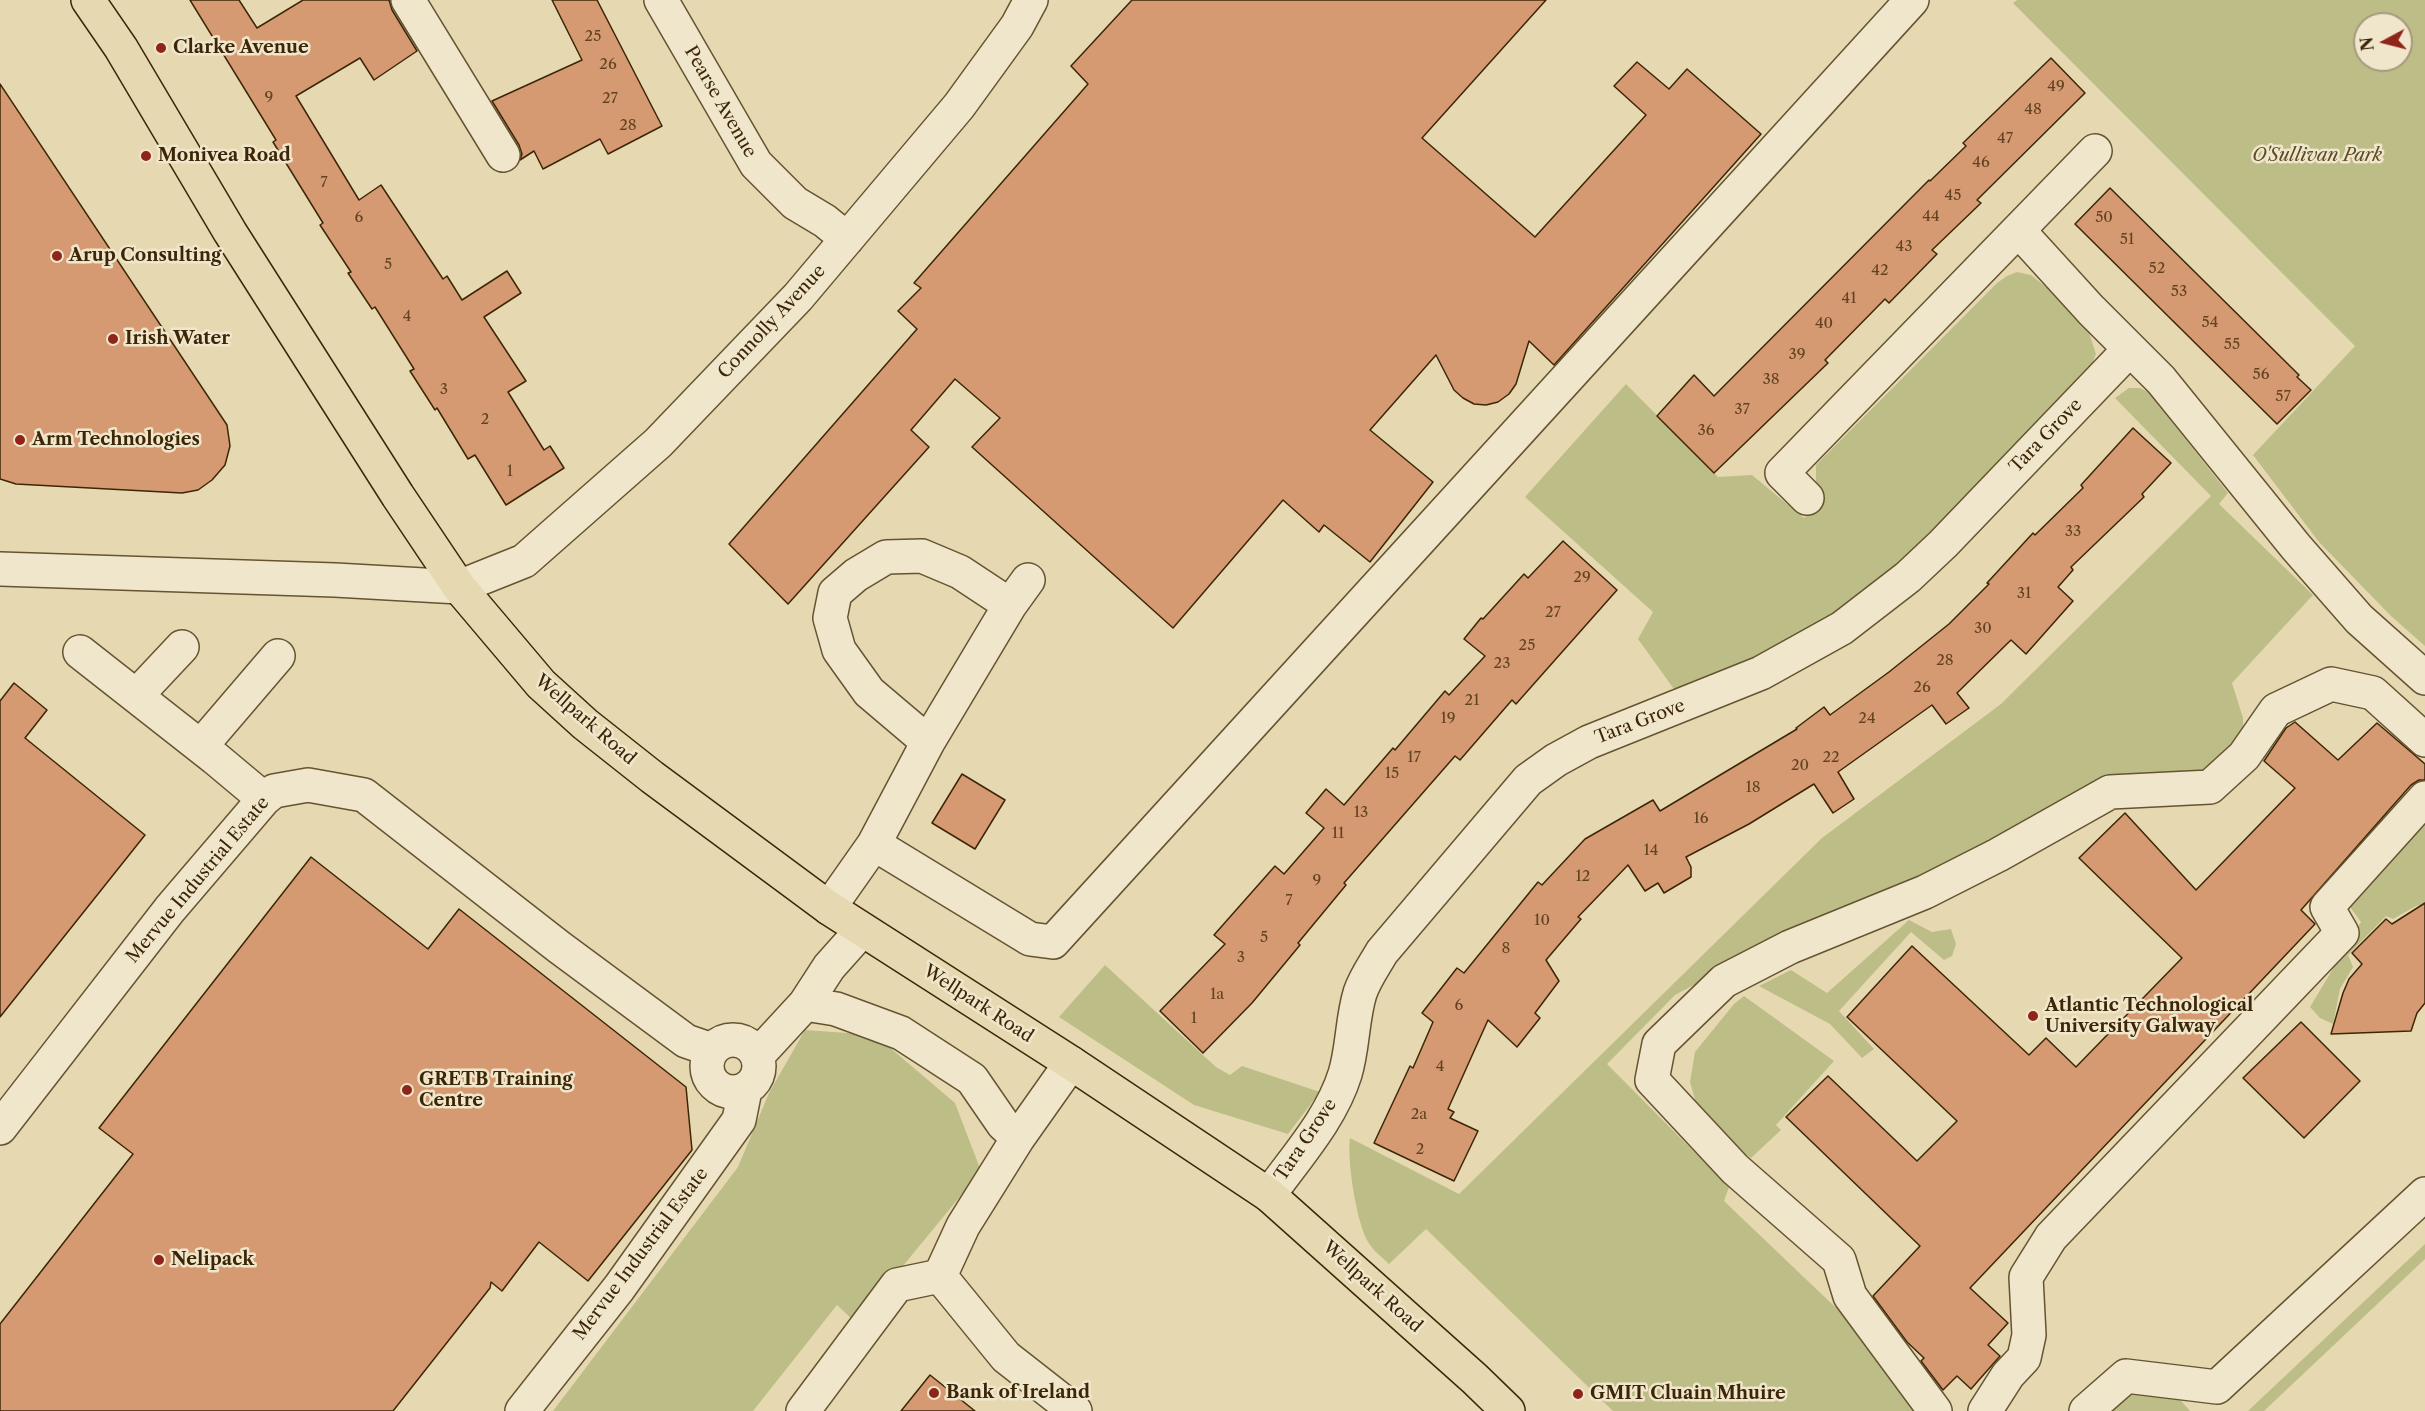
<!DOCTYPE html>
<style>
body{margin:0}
#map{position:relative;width:2425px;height:1411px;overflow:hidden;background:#e6d9b1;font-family:"Libre Caslon Text",serif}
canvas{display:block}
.north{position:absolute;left:2353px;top:12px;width:60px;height:60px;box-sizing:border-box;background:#efe6cc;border:2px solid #a7997d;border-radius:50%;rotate:263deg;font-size:16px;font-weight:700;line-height:24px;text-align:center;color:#3c2606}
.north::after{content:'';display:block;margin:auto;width:21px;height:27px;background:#8f2418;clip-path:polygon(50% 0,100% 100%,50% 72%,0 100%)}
</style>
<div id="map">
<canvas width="2425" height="1411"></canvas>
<div class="north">N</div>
</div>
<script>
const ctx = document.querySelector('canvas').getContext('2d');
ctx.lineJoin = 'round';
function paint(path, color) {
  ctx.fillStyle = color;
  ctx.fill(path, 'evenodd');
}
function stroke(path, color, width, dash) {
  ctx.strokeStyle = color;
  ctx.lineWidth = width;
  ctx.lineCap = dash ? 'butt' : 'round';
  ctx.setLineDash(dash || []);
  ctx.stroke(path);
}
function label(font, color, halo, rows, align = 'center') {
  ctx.font = font + ' "Libre Caslon Text",serif';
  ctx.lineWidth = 5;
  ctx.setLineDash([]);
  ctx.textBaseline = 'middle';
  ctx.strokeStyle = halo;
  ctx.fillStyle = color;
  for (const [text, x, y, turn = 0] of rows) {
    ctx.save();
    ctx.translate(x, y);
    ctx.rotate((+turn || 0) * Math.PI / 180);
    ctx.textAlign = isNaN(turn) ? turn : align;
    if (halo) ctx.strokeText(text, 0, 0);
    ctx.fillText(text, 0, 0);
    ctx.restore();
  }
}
paint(new Path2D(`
 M 2017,0 L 2425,0 L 2425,646 L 2391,616 L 2319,542 L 2253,455 L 2355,346 L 2013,3 ZM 2365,24 L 2401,24 L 2401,60 L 2365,60 Z
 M 2017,272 L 2031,275 L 2072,308 L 2087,326 L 2096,354 L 2092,364 L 1915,554 L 1805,636 L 1676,692 L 1638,639 L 1653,612 L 1525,497 L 1626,384 L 1718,477 L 1752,475 L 1804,518 L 1825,498 L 1816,484 L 1816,465 L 1997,283 L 2007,276 Z
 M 2129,388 L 2140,388 L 2148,392 L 2228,493 L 2219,504 L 2313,595 L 2232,683 L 2243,718 L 2243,735 L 2212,770 L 1974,855 L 1707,978 L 1675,995 L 1607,1064 L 1729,1187 L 1724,1201 L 1876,1346 L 1921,1411 L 1613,1411 L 1426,1229 L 1389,1264 C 1382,1257 1371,1249 1367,1240 C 1356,1219 1347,1161 1350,1138 L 1459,1194 L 1822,838 L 2001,704 L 2211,496 L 2115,398 Z
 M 2425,811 L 2425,904 L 2416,906 L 2393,919 L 2386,916 L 2348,955 L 2353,967 L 2340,989 L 2333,1024 L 2320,1018 L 2310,1007 L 2361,922 L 2350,907 L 2362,880 Z
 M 1909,920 L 1932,932 L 1951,929 L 1956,944 L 1952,956 L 1944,960 L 1911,932 L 1839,1011 L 1874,1049 L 1862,1058 L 1830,1024 L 1759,986 L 1791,970 L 1827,993 Z
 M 1105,965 L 1216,1067 L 1230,1075 L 1242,1066 L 1320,1092 L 1288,1134 L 1194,1105 L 1059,1017 Z
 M 1744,996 L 1834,1061 L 1776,1125 L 1781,1130 L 1751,1158 L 1723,1138 L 1696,1103 L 1690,1082 L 1695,1052 L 1734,1004 Z
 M 805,1030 L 875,1035 L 955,1103 L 981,1171 L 856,1323 L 837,1305 L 753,1411 L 553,1411 L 738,1167 L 769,1093 Z
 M 2425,1244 L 2425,1259 L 2264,1411 L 2248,1411 Z
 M 2128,1385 L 2176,1395 L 2190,1411 L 2097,1411 Z`), '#bdbd87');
const building = new Path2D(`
 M 190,0 L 239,0 L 257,28 L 303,0 L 389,0 L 392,10 L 417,51 L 374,80 L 360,58 L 296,96 L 359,200 L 381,185 L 443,279 L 447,276 L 462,300 L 507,271 L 521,293 L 484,317 L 526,381 L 508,392 L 544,450 L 550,446 L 564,468 L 506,505 L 475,455 L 468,459 L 437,408 L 435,410 L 410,371 L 414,369 L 375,307 L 372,309 L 348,273 L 351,272 L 320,225 L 323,223 L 273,142 L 276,140 Z
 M 552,0 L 597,0 L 662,126 L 608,154 L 600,139 L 543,169 L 534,151 L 520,160 L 522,154 L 519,145 L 492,101 L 582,60 Z
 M 1132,0 L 1546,0 L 1422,138 L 1535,237 L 1646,115 L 1614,86 L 1637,62 L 1669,89 L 1687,69 L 1761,134 L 1554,365 L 1529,341 L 1516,384 L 1509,394 L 1498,402 L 1486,405 L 1474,404 L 1463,398 L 1454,390 L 1436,355 L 1370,430 L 1433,482 L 1370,562 L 1324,525 L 1319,532 L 1283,500 L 1173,628 L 972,447 L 1000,418 L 955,379 L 911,430 L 929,447 L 788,604 L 729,544 L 917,329 L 898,311 L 921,288 L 914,283 L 1088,84 L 1071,66 Z
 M 2051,58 L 2085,93 L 1977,200 L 1981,203 L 1932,250 L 1937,254 L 1889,303 L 1885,299 L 1825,360 L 1828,363 L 1714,473 L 1657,416 L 1694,375 L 1714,396 L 1929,180 L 1930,181 L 1966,146 L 1963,143 Z
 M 0,84 L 227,425 L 230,446 L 225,465 L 212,480 L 198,490 L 182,493 L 16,484 L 0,479 Z
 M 2110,188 L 2299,375 L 2297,377 L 2311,390 L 2277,424 L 2075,224 Z
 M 2133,428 L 2171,463 L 2142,494 L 2144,497 L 2071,567 L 2073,570 L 2058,587 L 2073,601 L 2026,654 L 2011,640 L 1957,693 L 1969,708 L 1946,724 L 1932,705 L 1838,772 L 1854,799 L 1833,813 L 1814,784 L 1749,824 L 1686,857 L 1691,867 L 1691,877 L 1664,893 L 1658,883 L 1645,891 L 1628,865 L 1578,917 L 1581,919 L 1546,960 L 1559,981 L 1535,1013 L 1540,1018 L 1517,1047 L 1488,1020 L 1448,1109 L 1454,1112 L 1450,1118 L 1478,1131 L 1454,1181 L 1374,1143 L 1410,1066 L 1413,1068 L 1433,1022 L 1422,1013 L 1457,968 L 1464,973 L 1538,882 L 1542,885 L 1585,839 L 1653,800 L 1660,811 L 1797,729 L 1796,728 L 1824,707 L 1830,715 L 1889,672 L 1949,624 L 1989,584 L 1987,583 L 2033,533 L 2035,535 L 2083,488 L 2081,485 Z
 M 1563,541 L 1617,590 L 1516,704 L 1512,700 L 1460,760 L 1455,756 L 1344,883 L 1346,885 L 1298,943 L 1300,945 L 1252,1003 L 1203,1053 L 1160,1011 L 1225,944 L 1214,935 L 1275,866 L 1284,874 L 1324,828 L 1306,813 L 1326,789 L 1344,805 L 1393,748 L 1395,750 L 1445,691 L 1449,695 L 1485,656 L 1464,639 L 1481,618 L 1483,619 L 1524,574 L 1528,578 Z
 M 14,683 L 47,710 L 25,738 L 145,835 L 0,1017 L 0,701 Z
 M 2295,722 L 2338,760 L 2377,723 L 2425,764 L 2425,780 L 2419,780 L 2411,785 L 2301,910 L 2315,924 L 1970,1288 L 2008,1323 L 1988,1345 L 2000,1356 L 1971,1389 L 1957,1376 L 1943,1390 L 1921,1361 L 1924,1358 L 1907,1342 L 1873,1296 L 1920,1246 L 1786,1117 L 1828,1076 L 1917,1161 L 1957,1121 L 1847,1017 L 1912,946 L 2029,1055 L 2046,1038 L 2076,1067 L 2182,958 L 2079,858 L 2125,813 L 2196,890 L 2295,788 L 2264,761 L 2286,728 Z
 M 962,774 L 1005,800 L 975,849 L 932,823 Z
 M 311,857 L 428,949 L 459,909 L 686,1087 L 692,1150 L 588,1281 L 539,1242 L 502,1291 L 491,1282 L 490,1288 L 393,1411 L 0,1411 L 0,1324 L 133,1154 L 99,1128 Z
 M 2425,903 L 2425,1003 L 2417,1013 L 2411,1031 L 2331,1034 L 2343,993 L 2349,979 L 2362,964 L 2352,953 L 2386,919 L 2392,924 Z
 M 2301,1022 L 2360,1081 L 2304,1138 L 2243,1078 Z
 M 930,1375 L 975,1411 L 901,1411 Z`);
paint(building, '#d69a73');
stroke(building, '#3c2606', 1.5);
const minor = new Path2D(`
 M 408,0 L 503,155
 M 661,0 L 756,164 L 795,203 L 825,221 L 847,239
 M 2019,231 L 2091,310 L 2161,380 L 2296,547 L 2359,619 L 2425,678
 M 1807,498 L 1782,473 L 2095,151
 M 0,569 L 335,580 L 459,587 L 524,561 L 658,443 L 798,297 L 959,106 L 1017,26 L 1031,0
 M 1010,605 L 1028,580
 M 80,652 L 215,758 L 264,799
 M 136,696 L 182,647
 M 201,746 L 278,656
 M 874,844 L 1030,939 L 1053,942 L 1912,0
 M 829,908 L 874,844 L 928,742 L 1010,605 L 960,572 L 922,556 L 886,557 L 856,575 L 835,593 L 830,618 L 839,650 L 869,692 L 928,742
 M 805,1004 L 836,1009 L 901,1033 L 972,1079 L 1003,1124 L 1018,1138
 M707 1066a26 26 0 1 1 52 0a26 26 0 1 1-52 0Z
 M 757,1056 L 805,1004 L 829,967 L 862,930
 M 0,1128 L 170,909 L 264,799 L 274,791 L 308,785 L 364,795 L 559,947 L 686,1041 L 712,1050
 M 1269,1195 C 1296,1157 1331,1119 1345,1074 C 1353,1048 1352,1019 1360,993 C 1365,978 1374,966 1382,952 L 1528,780 L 1556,760 L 1589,742 L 1761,673 L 1842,628 L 1908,577 L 1943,544 L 2130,349
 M 940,1276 L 963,1226 L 1018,1138 L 1071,1063
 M 940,1276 L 1006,1357 L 1075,1411
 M 522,1411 L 619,1288 L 739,1120 L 745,1090
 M 803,1411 L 897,1285 L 940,1276
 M 1935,1411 L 1850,1296 L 1839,1260 L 1735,1169 L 1652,1080 L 1659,1044 L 1724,981 L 1790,947 L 1925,892 L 1998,855 L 2110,792 L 2210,787 L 2244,756 L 2276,710 L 2331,684 L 2373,693 L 2425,740
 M 1985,1411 L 2008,1375 L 2024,1358 L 2029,1335 L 2026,1277 L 2051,1237 L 2342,933 L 2327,907 L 2425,798
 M 2086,1411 L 2126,1376 L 2217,1387 L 2425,1194`);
const major = new Path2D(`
 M 88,0 L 121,48 L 230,232 L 398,496 L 459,587 L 541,684 L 585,724 L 652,777 L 829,908 L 1071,1063 L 1269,1195 L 1475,1379 L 1508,1411`);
stroke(minor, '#665331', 36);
stroke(major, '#3c2606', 36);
stroke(minor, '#efe6cc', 33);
stroke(major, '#e6d9b1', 33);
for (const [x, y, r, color] of [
 [161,48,6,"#8f2418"],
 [146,156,6,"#8f2418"],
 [57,256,6,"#8f2418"],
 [113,339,6,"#8f2418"],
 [20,440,6,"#8f2418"],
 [2033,1016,6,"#8f2418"],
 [407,1090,6,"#8f2418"],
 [159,1260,6,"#8f2418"],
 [934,1393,6,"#8f2418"],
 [1578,1394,6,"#8f2418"]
]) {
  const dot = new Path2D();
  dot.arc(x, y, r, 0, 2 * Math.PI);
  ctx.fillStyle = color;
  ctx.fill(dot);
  stroke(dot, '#efe6cc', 2);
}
label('15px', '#624321', null, [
 ["25",593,37],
 ["26",608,65],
 ["49",2056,87],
 ["9",269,98],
 ["27",610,99],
 ["48",2033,110],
 ["28",628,126],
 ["47",2005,139],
 ["46",1981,163],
 ["7",324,183],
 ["45",1953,196],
 ["44",1931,217],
 ["6",359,218],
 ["50",2104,218],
 ["51",2127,240],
 ["43",1904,247],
 ["5",388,265],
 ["52",2157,269],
 ["42",1880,271],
 ["53",2179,292],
 ["41",1849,299],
 ["4",407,317],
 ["54",2210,323],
 ["40",1824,324],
 ["55",2232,345],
 ["39",1797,355],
 ["56",2261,375],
 ["38",1771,380],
 ["3",444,390],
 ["57",2283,397],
 ["37",1742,410],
 ["2",485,420],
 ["36",1706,431],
 ["1",510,472],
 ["33",2073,532],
 ["29",1582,578],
 ["31",2024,594],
 ["27",1553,613],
 ["30",1983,629],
 ["25",1527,646],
 ["28",1945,661],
 ["23",1502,664],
 ["26",1922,688],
 ["21",1472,701],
 ["19",1448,719],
 ["24",1867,719],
 ["17",1414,758],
 ["22",1831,758],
 ["20",1800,766],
 ["15",1392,774],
 ["18",1753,788],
 ["13",1361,813],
 ["16",1701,819],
 ["11",1338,834],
 ["14",1651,851],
 ["12",1583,877],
 ["9",1317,881],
 ["7",1289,901],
 ["10",1542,921],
 ["5",1264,938],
 ["8",1506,949],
 ["3",1241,958],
 ["1a",1217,995],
 ["6",1459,1006],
 ["1",1194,1019],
 ["4",1440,1067],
 ["2a",1419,1115],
 ["2",1420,1150]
]);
label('bold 18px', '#3c2606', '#efe6cc', [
 ["Clarke Avenue",173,48],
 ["Monivea Road",158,156],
 ["Arup Consulting",69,256],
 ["Irish Water",125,339],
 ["Arm Technologies",32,440],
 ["Atlantic Technological",2045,1006],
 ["University Galway",2045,1027],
 ["GRETB Training",419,1080],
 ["Centre",419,1101],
 ["Nelipack",171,1260],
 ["Bank of Ireland",946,1393],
 ["GMIT Cluain Mhuire",1590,1394]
], 'left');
label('18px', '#3c2606', '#efe6cc', [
 ["Pearse Avenue",720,102,60],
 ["Connolly Avenue",772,322,-47],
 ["Tara Grove",2046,436,-46],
 ["Wellpark Road",585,720,41],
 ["Tara Grove",1640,722,-21],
 ["Mervue Industrial Estate",198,880,-50],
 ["Wellpark Road",978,1004,33],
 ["Tara Grove",1306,1140,-56],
 ["Mervue Industrial Estate",641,1254,-53],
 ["Wellpark Road",1372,1287,42]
]);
label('italic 18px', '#5c4c26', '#efe6cc', [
 ["O'Sullivan Park",2317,156]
]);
</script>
